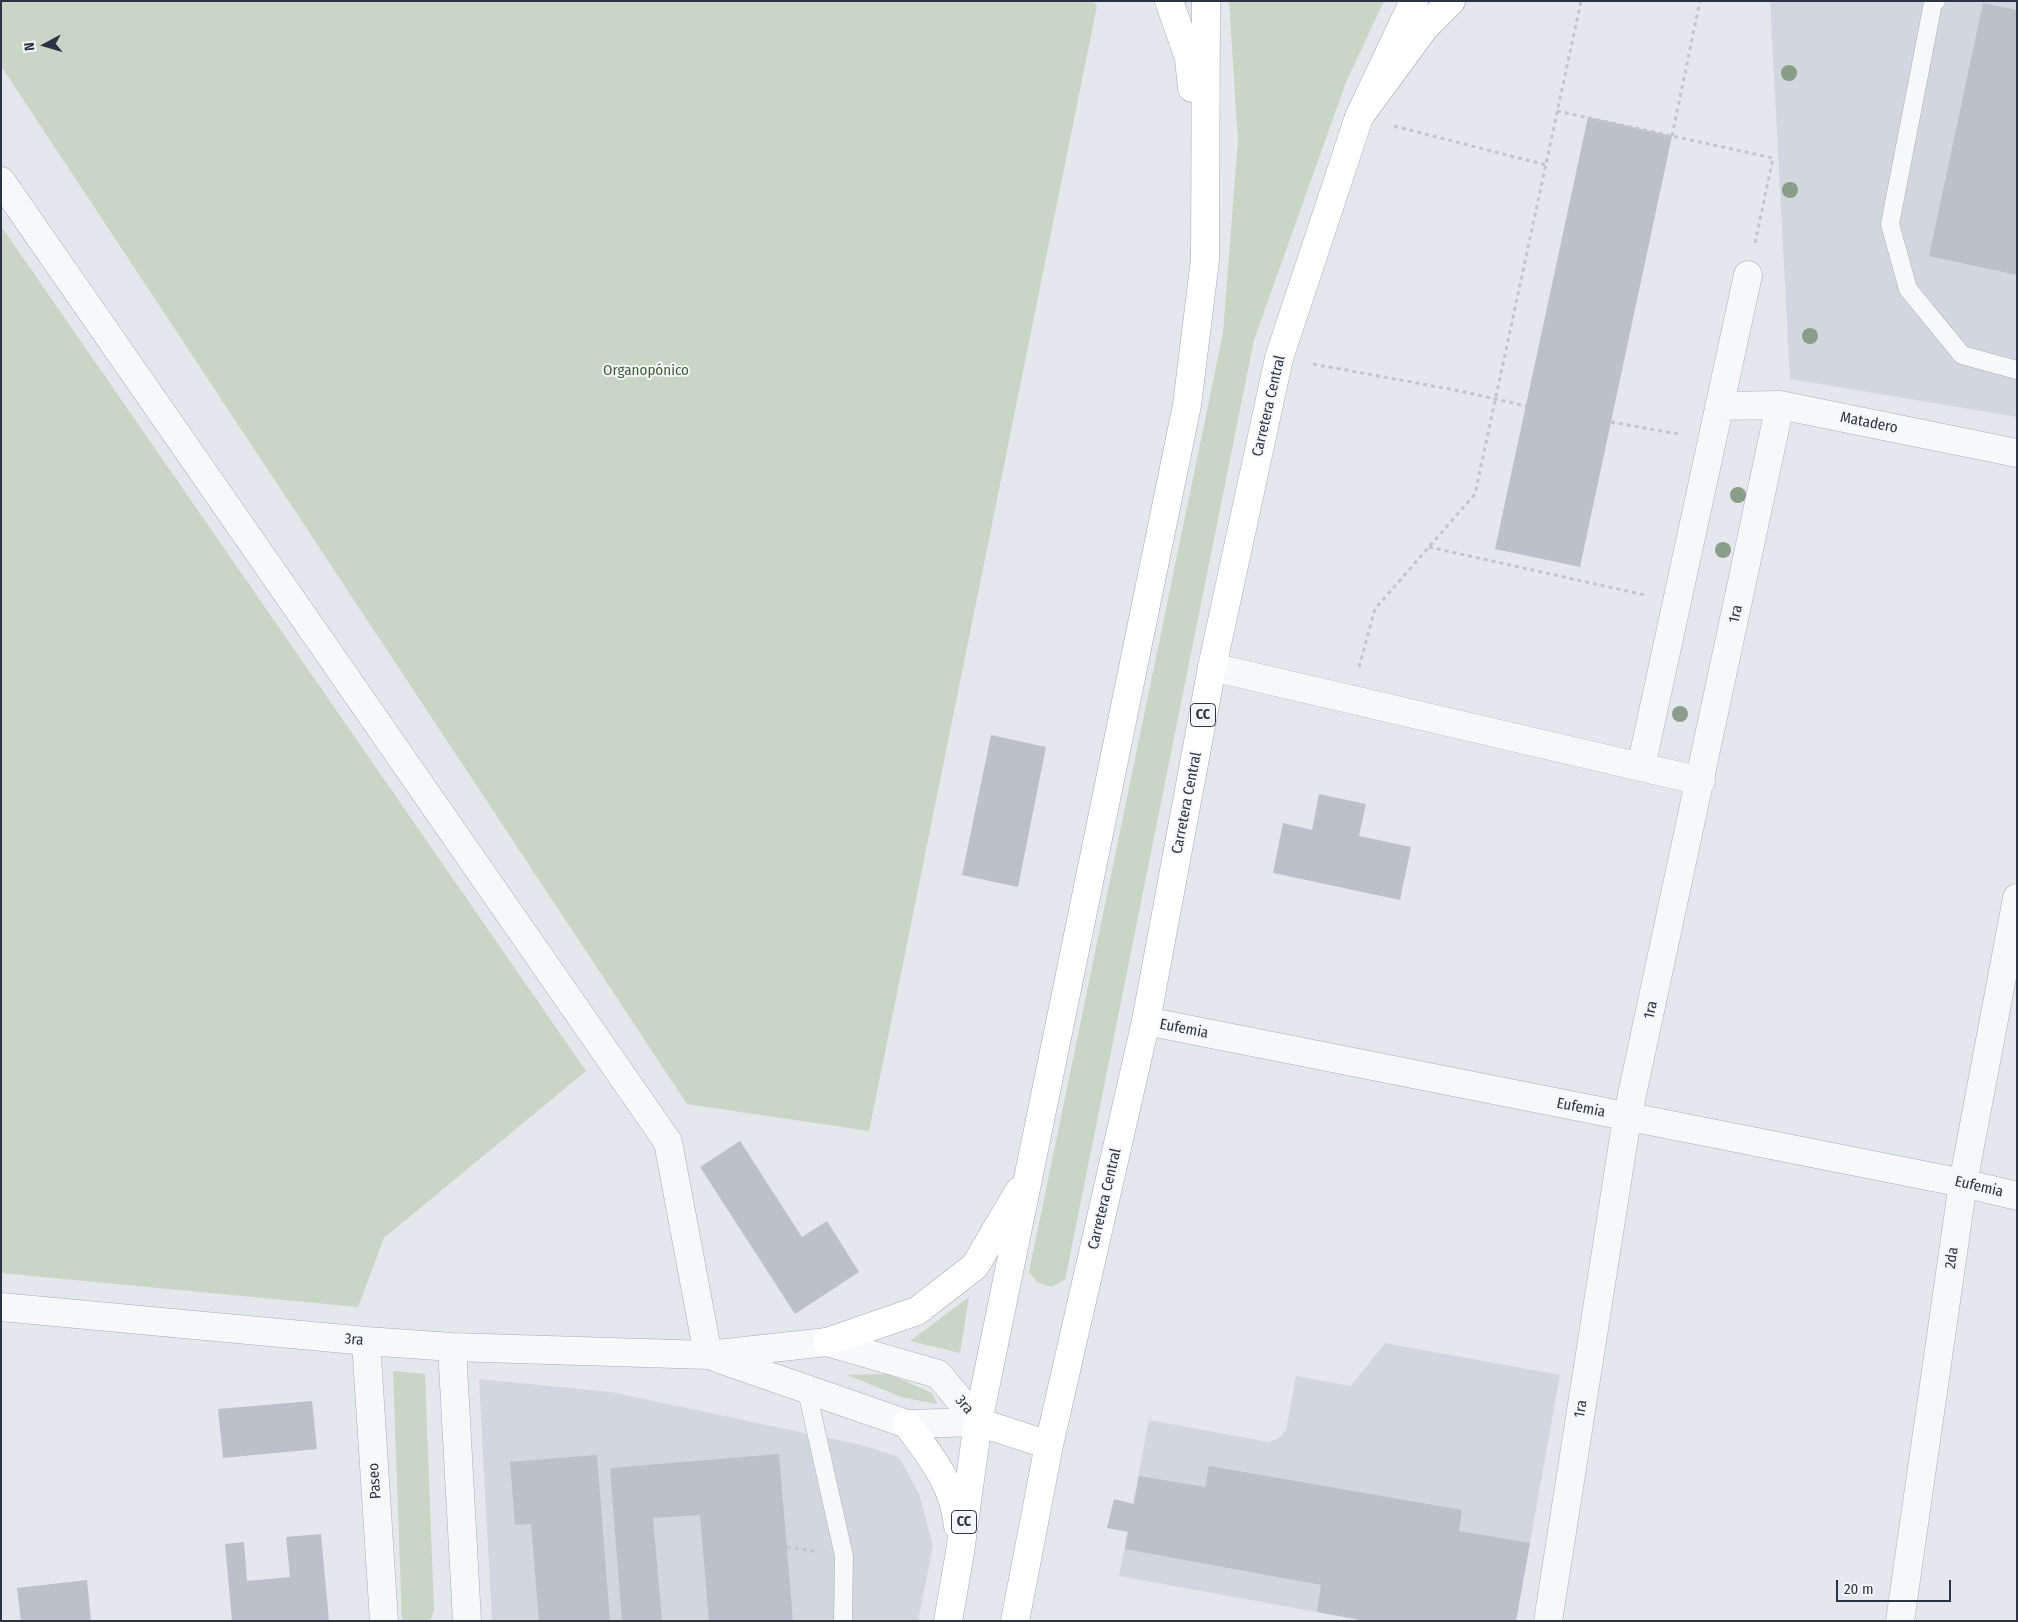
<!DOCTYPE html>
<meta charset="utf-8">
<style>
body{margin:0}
#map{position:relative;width:2018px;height:1622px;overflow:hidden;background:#e4e7ec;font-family:"Fira Sans Condensed",sans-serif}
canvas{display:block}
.frame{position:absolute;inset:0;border:2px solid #2b3445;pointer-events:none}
.north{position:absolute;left:20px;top:20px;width:50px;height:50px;-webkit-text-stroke:4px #f4f6f9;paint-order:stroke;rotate:264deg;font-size:14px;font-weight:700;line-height:20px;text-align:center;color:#2b3445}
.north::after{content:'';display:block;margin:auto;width:18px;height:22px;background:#2b3445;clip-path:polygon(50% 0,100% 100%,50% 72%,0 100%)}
.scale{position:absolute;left:1836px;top:1580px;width:115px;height:22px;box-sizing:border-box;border:2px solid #2b3445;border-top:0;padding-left:6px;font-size:15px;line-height:18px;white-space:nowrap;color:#2b3445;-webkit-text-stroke:4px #f4f6f9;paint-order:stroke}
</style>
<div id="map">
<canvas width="2018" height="1622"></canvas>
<div class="frame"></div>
<div class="north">N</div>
<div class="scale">20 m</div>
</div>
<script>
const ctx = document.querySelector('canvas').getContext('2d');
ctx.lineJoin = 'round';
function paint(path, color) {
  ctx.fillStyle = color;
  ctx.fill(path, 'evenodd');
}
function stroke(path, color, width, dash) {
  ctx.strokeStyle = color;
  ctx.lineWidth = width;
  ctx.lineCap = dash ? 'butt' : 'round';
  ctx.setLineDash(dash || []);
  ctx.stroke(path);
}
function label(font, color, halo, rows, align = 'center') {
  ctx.font = font + ' "Fira Sans Condensed",sans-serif';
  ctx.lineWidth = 4;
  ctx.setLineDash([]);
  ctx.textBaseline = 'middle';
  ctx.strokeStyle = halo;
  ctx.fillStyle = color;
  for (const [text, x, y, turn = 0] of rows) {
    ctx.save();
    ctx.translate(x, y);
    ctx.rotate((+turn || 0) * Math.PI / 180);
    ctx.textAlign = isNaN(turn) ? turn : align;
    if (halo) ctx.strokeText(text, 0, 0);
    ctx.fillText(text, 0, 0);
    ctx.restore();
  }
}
paint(new Path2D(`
 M 1770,1 L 2017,1 L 2017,417 L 1790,379 Z
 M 1385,1343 L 1560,1375 L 1516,1621 L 1366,1621 L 1119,1576 L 1149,1420 L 1268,1442 L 1279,1438 L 1286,1430 L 1296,1376 L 1351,1386 Z
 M 479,1379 L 611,1392 L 861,1445 L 899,1457 L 919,1494 L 933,1546 L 918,1621 L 492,1621 Z`), '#d2d6de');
paint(new Path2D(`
 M 1,1 L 1093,1 L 1097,6 L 869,1131 L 687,1104 L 1,66 Z
 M 1229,1 L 1384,1 L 1346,82 L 1254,340 L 1065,1280 L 1051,1287 L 1037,1282 L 1029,1272 L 1223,333 L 1238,140 Z
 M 1,226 L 586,1071 L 384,1238 L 358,1307 L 1,1273 Z
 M 969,1297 L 960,1353 L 910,1341 Z
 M 393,1371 L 425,1374 L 434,1611 L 430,1621 L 402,1621 Z
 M 889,1374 L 932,1393 L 937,1404 L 901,1397 L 847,1375 Z`), '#c9d6c5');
paint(new Path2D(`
 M 1983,3 L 2017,10 L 2017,275 L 1929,256 Z
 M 1588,117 L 1672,136 L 1580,567 L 1495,549 Z
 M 991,735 L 1046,747 L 1018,887 L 962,875 Z
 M 1319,794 L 1366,804 L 1359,836 L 1411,847 L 1400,900 L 1273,873 L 1283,823 L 1312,830 Z
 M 740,1141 L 802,1237 L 827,1221 L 859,1272 L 795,1314 L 700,1167 Z
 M 312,1401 L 317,1449 L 223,1458 L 218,1409 Z
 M 779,1454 L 793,1621 L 709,1621 L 700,1515 L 653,1518 L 662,1621 L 622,1621 L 610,1468 Z
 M 597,1455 L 610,1621 L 539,1621 L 531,1524 L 515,1525 L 510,1462 Z
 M 1209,1466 L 1462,1510 L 1459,1531 L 1530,1543 L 1516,1621 L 1366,1621 L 1317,1612 L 1321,1585 L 1125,1549 L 1128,1532 L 1107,1528 L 1114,1499 L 1134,1504 L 1139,1476 L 1205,1487 Z
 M 321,1534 L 329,1621 L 232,1621 L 225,1544 L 244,1542 L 247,1581 L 290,1577 L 286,1537 Z
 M 87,1580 L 91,1621 L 21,1621 L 17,1588 Z`), '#bbc0ca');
const lane = new Path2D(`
 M 1936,1 L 1933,3 L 1890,224 L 1908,289 L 1962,355 L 2017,370
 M 806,1387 L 844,1556 L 843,1621`);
const street = new Path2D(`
 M 1,181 L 668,1142 L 708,1355
 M 1719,406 L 1780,405 L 2017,453
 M 1212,667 L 1701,781
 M 1641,767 L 1748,275
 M 1146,1021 L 1963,1183 L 2017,1196
 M 1,1307 L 366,1341 L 452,1347 L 708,1355 L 827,1342 L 938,1374 L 978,1422
 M 366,1341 L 384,1621
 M 452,1347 L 467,1621
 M 717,1358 L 907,1424 L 978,1422
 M 1548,1621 L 1627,1118 L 1780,405
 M 1900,1621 L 1963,1183 L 2017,898`);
const primary = new Path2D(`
 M 1169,1 L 1189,58 L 1192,88
 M 827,1342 L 917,1311 L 975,1266 L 1019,1191
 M 978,1422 L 1049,1445
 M 907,1424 C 931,1457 954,1484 958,1526
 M 948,1621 L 960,1552 L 978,1422 L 1187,405 L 1205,260 L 1206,1
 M 1015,1621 L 1049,1445 L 1146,1021 L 1212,667 L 1279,358 L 1359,117 L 1414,1`);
const highway = new Path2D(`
 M 1359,117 L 1425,27 L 1451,1`);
stroke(lane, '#a9aeb7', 19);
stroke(street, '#a9aeb7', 29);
stroke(primary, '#a3abb8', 29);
stroke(highway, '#8b94a3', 29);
stroke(new Path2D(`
 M 1557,111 L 1773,158 L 1755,243
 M 1394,126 L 1546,165
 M 1672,136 L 1700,1
 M 1313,364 L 1460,391 L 1526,406
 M 1611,422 L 1679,434
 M 1429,547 L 1645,595
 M 1359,667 L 1375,609 L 1475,494 L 1581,1
 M 787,1547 L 814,1551`), '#c2c5cb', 3, [4, 4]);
stroke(lane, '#f7f8fa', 18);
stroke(street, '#f7f8fa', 28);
stroke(primary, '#fff', 28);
stroke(highway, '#fff', 28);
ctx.fillStyle = '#899d89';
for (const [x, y] of [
 [1789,73],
 [1790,190],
 [1810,336],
 [1738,495],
 [1723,550],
 [1680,714]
]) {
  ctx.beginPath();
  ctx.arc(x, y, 8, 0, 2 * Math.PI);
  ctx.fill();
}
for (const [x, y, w] of [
 [1203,715,25],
 [964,1522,25]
]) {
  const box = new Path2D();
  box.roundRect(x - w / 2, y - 11.5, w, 23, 4);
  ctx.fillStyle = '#f4f6f9';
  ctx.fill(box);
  stroke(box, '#2b3445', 1);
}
label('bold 14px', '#2b3445', null, [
 ["CC",1203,715],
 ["CC",964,1522]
]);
label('15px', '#3f6138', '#f4f6f9', [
 ["Organopónico",646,371]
]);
label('15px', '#2b3445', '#f4f6f9', [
 ["Carretera Central",1269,406,-77],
 ["Matadero",1869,423,11],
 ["1ra",1736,614,-78],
 ["Carretera Central",1187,803,-79],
 ["1ra",1651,1010,-78],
 ["Eufemia",1184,1029,11],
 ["Eufemia",1581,1108,11],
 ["Eufemia",1979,1187,13],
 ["Carretera Central",1105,1199,-77],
 ["2da",1952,1258,-82],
 ["3ra",354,1340,5],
 ["3ra",964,1405,50],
 ["1ra",1581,1409,-81],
 ["Paseo",375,1481,-94]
]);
</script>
